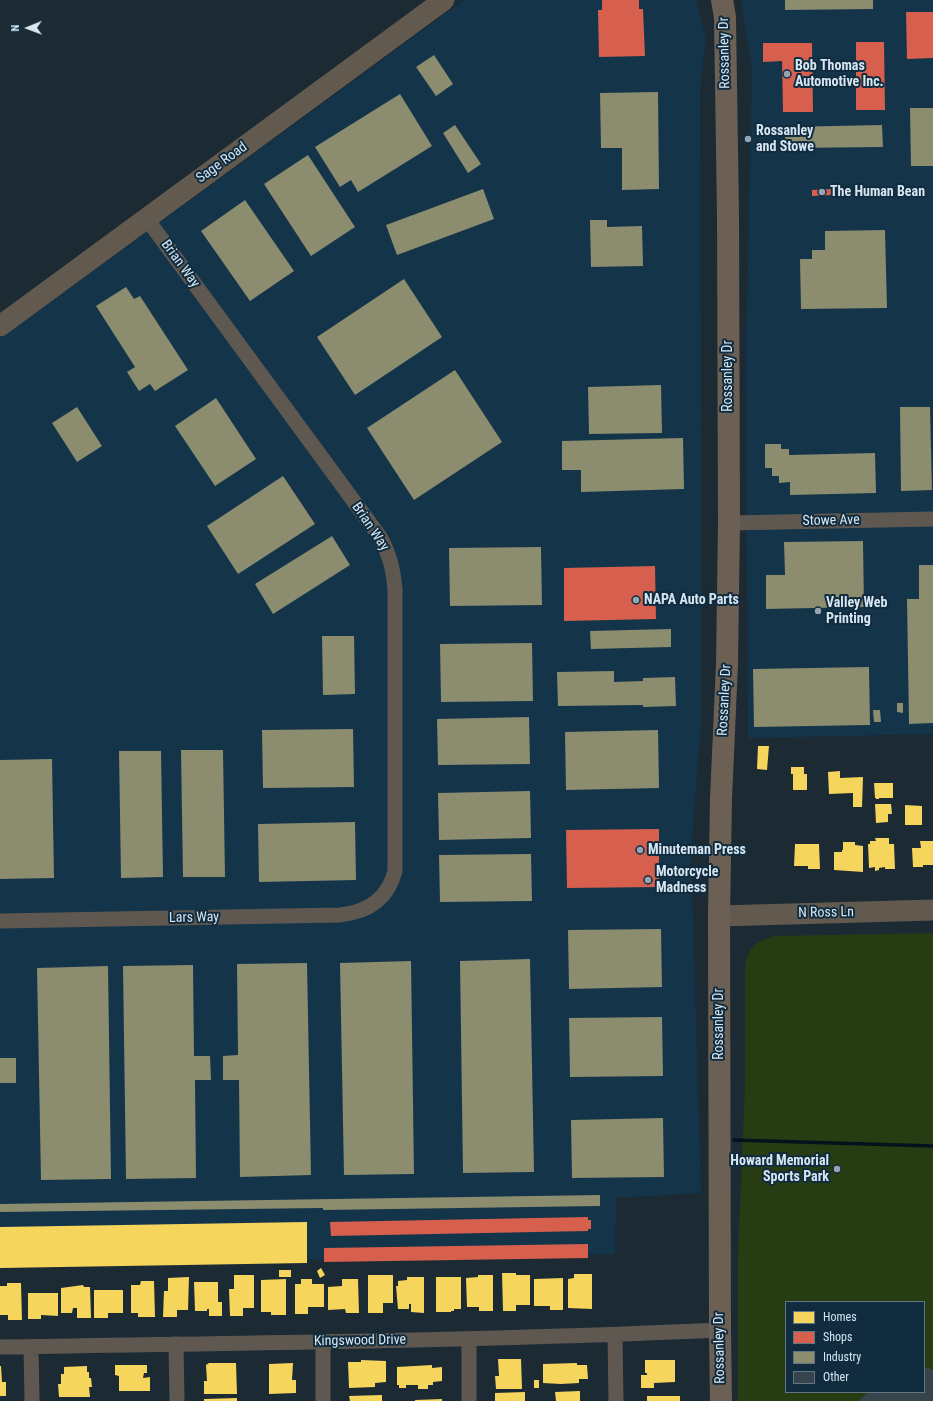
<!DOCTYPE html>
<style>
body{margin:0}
#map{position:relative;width:933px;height:1401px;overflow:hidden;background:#1c2a34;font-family:"Roboto Condensed",sans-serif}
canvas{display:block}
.legend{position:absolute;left:785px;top:1301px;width:140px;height:92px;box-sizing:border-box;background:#112c3e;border:1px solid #607686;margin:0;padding:5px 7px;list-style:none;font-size:12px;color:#d6e6f2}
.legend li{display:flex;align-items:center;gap:8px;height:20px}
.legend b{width:20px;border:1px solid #607686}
.north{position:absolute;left:8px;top:8px;width:40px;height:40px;-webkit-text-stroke:3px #112c3e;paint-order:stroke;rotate:269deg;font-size:11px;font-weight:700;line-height:16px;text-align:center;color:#d6e6f2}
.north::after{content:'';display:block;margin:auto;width:14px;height:18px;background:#d6e6f2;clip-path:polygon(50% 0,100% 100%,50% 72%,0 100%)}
</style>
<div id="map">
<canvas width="933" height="1401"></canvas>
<ul class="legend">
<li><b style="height:11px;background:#f6d55c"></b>Homes</li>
<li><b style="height:11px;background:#d6604d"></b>Shops</li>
<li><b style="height:11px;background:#8c8c6e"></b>Industry</li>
<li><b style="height:11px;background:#37444c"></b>Other</li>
</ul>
<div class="north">N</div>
</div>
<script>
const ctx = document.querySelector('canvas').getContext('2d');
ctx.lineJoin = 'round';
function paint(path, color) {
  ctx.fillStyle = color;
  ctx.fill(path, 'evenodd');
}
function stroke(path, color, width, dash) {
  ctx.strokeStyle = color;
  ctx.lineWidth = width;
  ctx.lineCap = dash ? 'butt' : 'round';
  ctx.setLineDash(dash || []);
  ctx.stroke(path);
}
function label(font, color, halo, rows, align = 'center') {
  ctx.font = font + ' "Roboto Condensed",sans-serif';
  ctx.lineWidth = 4;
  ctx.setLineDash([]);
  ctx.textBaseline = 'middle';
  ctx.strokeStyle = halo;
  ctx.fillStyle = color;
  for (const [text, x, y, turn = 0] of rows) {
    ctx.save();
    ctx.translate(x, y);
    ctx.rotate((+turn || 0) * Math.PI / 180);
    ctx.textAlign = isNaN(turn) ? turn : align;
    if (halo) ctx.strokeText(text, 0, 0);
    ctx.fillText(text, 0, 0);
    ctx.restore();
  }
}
paint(new Path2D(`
 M 464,0 L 696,0 L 706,38 L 700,90 L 702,712 L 691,852 L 701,1193 L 616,1198 L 615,1254 L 0,1266 L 0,339 Z
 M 741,0 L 933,0 L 933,734 L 748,738 L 746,360 L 752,70 Z`), '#14344a');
paint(new Path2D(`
 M 933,933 L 933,1401 L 738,1401 L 738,1254 L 745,1084 L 745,968 C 747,949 755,941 774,936 ZM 786,1302 L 924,1302 L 924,1392 L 786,1392 Z`), '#273c13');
paint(new Path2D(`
 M 758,746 L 769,746 L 767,770 L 757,769 Z
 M 791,767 L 804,767 L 804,774 L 807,774 L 807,790 L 793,790 L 793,774 L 791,774 Z
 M 840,771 L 840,778 L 863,777 L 862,807 L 853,807 L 853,793 L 829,794 L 828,772 Z
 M 874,783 L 893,783 L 893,798 L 879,798 L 879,799 L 876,799 L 876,798 L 875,798 Z
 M 875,804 L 891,804 L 892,814 L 888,814 L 888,822 L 876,823 Z
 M 905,805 L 922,806 L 922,825 L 905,825 Z
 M 875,838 L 889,838 L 889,844 L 894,844 L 895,869 L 885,869 L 885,867 L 879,868 L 879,870 L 875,871 L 875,867 L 869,868 L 868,844 L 870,844 L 870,841 L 876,841 Z
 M 920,841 L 933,841 L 933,865 L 923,865 L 923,867 L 913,867 L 912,848 L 921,848 Z
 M 843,842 L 855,842 L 855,845 L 863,846 L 863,872 L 834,870 L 834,852 L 842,852 L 842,850 L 843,850 Z
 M 795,844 L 819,844 L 820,869 L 808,869 L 808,866 L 794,866 Z
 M 307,1222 L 307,1263 L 0,1268 L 0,1227 Z
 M 321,1268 L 325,1275 L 320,1278 L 317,1271 Z
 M 279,1270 L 291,1270 L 291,1277 L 279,1277 Z
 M 502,1273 L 516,1273 L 516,1275 L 530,1275 L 530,1305 L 516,1305 L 516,1311 L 503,1311 Z
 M 574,1274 L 592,1274 L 592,1309 L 568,1308 L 568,1279 L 574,1278 Z
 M 234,1275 L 254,1275 L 254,1308 L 243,1308 L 243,1316 L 230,1316 L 229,1289 L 234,1289 Z
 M 368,1275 L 393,1275 L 393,1303 L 383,1303 L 383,1313 L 368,1313 Z
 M 478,1275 L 493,1275 L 493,1311 L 479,1311 L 479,1307 L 467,1307 L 466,1278 L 478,1277 Z
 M 189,1277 L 188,1310 L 177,1310 L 177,1317 L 163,1317 L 164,1291 L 168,1291 L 168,1278 Z
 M 407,1277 L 424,1277 L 424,1313 L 411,1312 L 411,1304 L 409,1304 L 409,1309 L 398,1309 L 396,1286 L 398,1286 L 398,1281 L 407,1280 Z
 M 436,1277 L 461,1277 L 461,1309 L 454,1309 L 454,1311 L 451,1311 L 451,1312 L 436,1312 Z
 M 563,1278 L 563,1310 L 550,1310 L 550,1306 L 534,1306 L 534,1279 Z
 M 286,1279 L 286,1315 L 271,1315 L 271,1312 L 261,1312 L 261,1280 Z
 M 301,1279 L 312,1279 L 312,1284 L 324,1284 L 324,1307 L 308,1307 L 308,1314 L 295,1314 L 295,1284 L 301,1284 Z
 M 342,1279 L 358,1279 L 359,1313 L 346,1313 L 345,1309 L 328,1310 L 328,1287 L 342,1286 Z
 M 141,1281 L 154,1281 L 155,1317 L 138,1317 L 138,1313 L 131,1313 L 131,1285 L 140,1285 Z
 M 194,1282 L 218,1282 L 218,1302 L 222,1302 L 222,1316 L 209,1316 L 209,1309 L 207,1309 L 207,1311 L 195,1311 Z
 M 7,1283 L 21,1283 L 22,1320 L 8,1320 L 8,1315 L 0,1315 L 0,1286 L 7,1286 Z
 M 83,1285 L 84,1287 L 90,1287 L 91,1318 L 77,1318 L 77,1308 L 73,1308 L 72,1313 L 61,1313 L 61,1288 Z
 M 94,1290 L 123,1290 L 123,1313 L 108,1313 L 108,1318 L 94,1318 Z
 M 28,1293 L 58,1293 L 58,1316 L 41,1315 L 41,1319 L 28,1319 Z
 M 498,1359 L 521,1359 L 522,1389 L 496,1389 L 495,1376 L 499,1376 Z
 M 361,1360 L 386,1361 L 386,1382 L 375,1383 L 375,1387 L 349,1388 L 348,1362 L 361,1362 Z
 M 645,1360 L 675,1360 L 675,1382 L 654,1383 L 654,1388 L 641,1388 L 641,1375 L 647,1375 L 647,1373 L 645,1373 Z
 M 209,1363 L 236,1363 L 237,1394 L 204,1394 L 204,1381 L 207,1381 L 206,1365 Z
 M 293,1363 L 292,1380 L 296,1380 L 296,1393 L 269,1394 L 269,1364 Z
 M 577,1363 L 577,1365 L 587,1365 L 588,1379 L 579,1379 L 579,1383 L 561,1384 L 543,1383 L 543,1364 Z
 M 115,1365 L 147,1365 L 147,1373 L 144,1373 L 143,1378 L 150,1377 L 150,1391 L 119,1391 L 119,1376 L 115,1375 Z
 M 432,1365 L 432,1368 L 442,1367 L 442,1381 L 433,1382 L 433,1385 L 428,1385 L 428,1389 L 418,1389 L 418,1385 L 406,1385 L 406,1388 L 399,1388 L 399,1385 L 397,1385 L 397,1367 Z
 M 0,1366 L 1,1366 L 2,1382 L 6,1382 L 6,1396 L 0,1396 Z
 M 87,1366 L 87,1372 L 89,1372 L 89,1378 L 91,1378 L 92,1387 L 89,1387 L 90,1397 L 59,1397 L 58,1384 L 61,1384 L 61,1374 L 64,1374 L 64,1367 Z
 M 534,1380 L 539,1380 L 539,1388 L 534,1388 Z
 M 580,1391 L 580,1401 L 556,1401 L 555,1392 Z
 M 525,1392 L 525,1401 L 495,1401 L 495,1393 Z
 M 382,1395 L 382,1401 L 350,1401 L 349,1396 Z
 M 647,1396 L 680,1396 L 680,1401 L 647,1401 Z
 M 237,1398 L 237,1401 L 204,1401 L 204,1399 Z
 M 442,1399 L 442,1401 L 415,1401 L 415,1400 Z`), '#f6d55c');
paint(new Path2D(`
 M 602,0 L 639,0 L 639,9 L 643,9 L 645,56 L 599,57 L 598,10 L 602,10 Z
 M 906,12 L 933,12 L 933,58 L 907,59 Z
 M 856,42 L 884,42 L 885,110 L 856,110 Z
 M 763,43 L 812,43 L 813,112 L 783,112 L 782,61 L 763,62 Z
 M 832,189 L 832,195 L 812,196 L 812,190 Z
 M 655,566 L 656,619 L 564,621 L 564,568 Z
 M 659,829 L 659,887 L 567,888 L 566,830 Z
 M 588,1217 L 588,1220 L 591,1220 L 591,1229 L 588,1229 L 588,1231 L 331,1236 L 330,1222 Z
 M 588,1244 L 588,1258 L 324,1262 L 324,1248 Z`), '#d6604d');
paint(new Path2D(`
 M 785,0 L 873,0 L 873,9 L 785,10 Z
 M 434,55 L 453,84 L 436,96 L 416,67 Z
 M 658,92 L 659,189 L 622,190 L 622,148 L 601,148 L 600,93 Z
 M 400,94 L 432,146 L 358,192 L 351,180 L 340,187 L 315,147 Z
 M 910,108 L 933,108 L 933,166 L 911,166 Z
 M 455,125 L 481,164 L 468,173 L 443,133 Z
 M 882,125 L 883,147 L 785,148 L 785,127 Z
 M 308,155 L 355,227 L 311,256 L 264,184 Z
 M 483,189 L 494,219 L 397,255 L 386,225 Z
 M 245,200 L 294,271 L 250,301 L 201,231 Z
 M 590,220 L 607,220 L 607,227 L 642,226 L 643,266 L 591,267 Z
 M 885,230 L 887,308 L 801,309 L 800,259 L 812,259 L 812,250 L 825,250 L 825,231 Z
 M 404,279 L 442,337 L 355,395 L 317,337 Z
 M 126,287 L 134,299 L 140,296 L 188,370 L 155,391 L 150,384 L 139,391 L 127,372 L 135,367 L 96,306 Z
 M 455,370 L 502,442 L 414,500 L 367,428 Z
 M 661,385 L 662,433 L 589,434 L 588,387 Z
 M 216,398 L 256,459 L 215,486 L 175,426 Z
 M 77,407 L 102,446 L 77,462 L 52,423 Z
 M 900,407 L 930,407 L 932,490 L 901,491 Z
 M 683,438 L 684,489 L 581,492 L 581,470 L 562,470 L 562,441 Z
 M 765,444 L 781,444 L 781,449 L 789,449 L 789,455 L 875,453 L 876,493 L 790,495 L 790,482 L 779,483 L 779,476 L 772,476 L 772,468 L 765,468 Z
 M 283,476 L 315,524 L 238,574 L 207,526 Z
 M 332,536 L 350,565 L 273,614 L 255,584 Z
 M 863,541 L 864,607 L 766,609 L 766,575 L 785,575 L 784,542 Z
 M 541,547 L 542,605 L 450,606 L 449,548 Z
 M 919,565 L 933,565 L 933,723 L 909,724 L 907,599 L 919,599 Z
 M 671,629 L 671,647 L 591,649 L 590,631 Z
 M 322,636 L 354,636 L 355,694 L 323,695 Z
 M 532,643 L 533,701 L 441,702 L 440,644 Z
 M 869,667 L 870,725 L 754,727 L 753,669 Z
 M 614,671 L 614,682 L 643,681 L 643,678 L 675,677 L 676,706 L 643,707 L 643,705 L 558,706 L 557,672 Z
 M 897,703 L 903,703 L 903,713 L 897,712 Z
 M 873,710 L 880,710 L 881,722 L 874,722 Z
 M 529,717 L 530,764 L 438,765 L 437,719 Z
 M 353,729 L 354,787 L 263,788 L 262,730 Z
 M 658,730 L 659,788 L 566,790 L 565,732 Z
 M 181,750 L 223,750 L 225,877 L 183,877 Z
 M 119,751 L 161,751 L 163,877 L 121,878 Z
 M 52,759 L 54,878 L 0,879 L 0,760 Z
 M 530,791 L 531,838 L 439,840 L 438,793 Z
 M 355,822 L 356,880 L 259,882 L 258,824 Z
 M 531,854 L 532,901 L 440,902 L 439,855 Z
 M 661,929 L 662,987 L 569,989 L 568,930 Z
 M 530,959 L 534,1172 L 463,1173 L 460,961 Z
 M 411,961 L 414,1174 L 344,1175 L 340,963 Z
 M 307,963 L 311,1175 L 240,1177 L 239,1080 L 223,1080 L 223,1056 L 238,1055 L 237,964 Z
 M 193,965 L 194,1056 L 210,1056 L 211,1080 L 195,1080 L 196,1178 L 126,1179 L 123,966 Z
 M 108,966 L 111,1179 L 41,1180 L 37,968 Z
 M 662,1017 L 663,1076 L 570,1077 L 569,1018 Z
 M 0,1058 L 16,1058 L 16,1083 L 0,1083 Z
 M 663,1118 L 664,1177 L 572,1178 L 571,1120 Z
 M 600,1195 L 600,1206 L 323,1210 L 323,1208 L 0,1212 L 0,1204 Z`), '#8c8c6e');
stroke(new Path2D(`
 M 734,1140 L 933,1146`), '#03131b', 3.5);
paint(new Path2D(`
 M 928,1367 L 931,1370 L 933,1369 L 933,1401 L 858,1401 L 869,1392 L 924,1392 L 924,1371 Z`), '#37444c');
stroke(new Path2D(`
 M 729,523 L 933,519
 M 0,921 L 340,915 C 368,912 388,899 395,871 L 395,589 C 393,569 390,555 380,537 L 147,219
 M 615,1335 L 616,1401
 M 469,1339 L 469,1401
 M 323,1342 L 323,1401
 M 176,1344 L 177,1401
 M 0,1347 C 240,1343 480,1341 720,1330
 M 31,1347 L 32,1401`), '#5e5851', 15);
stroke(new Path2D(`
 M 0,326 L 444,0
 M 719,916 L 933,910`), '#635a4f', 21);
stroke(new Path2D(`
 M 721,1401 L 720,1330 L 719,916 L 721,799 L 727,664 L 729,523 L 728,216 L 725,17 L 722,0`), '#6b6053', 22);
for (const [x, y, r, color] of [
 [787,74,4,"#95a4b0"],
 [748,139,4,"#95a4b0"],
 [822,192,4,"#95a4b0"],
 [636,600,4,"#95a4b0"],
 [818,611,4,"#95a4b0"],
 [640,850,4,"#95a4b0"],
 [648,880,4,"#95a4b0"],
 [837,1169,4,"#95a4b0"]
]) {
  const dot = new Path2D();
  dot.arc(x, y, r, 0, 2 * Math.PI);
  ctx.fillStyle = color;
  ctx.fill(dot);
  stroke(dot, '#112c3e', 1.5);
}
label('14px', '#d6e6f2', '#112c3e', [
 ["Rossanley Dr",725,53,-91],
 ["Sage Road",222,163,-36],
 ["Brian Way",180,264,54],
 ["Rossanley Dr",728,376,-90],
 ["Stowe Ave",831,521,-1],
 ["Brian Way",370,527,56],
 ["Rossanley Dr",725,700,-87],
 ["N Ross Ln",826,913,-1],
 ["Lars Way",194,918,-1],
 ["Rossanley Dr",719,1024,-90],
 ["Kingswood Drive",360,1341,-1],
 ["Rossanley Dr",720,1348,-91]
]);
label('bold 14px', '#d6e6f2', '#112c3e', [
 ["Bob Thomas",795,66],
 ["Automotive Inc.",795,82],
 ["Rossanley",756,131],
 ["and Stowe",756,147],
 ["The Human Bean",830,192],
 ["NAPA Auto Parts",644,600],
 ["Valley Web",826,603],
 ["Printing",826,619],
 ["Minuteman Press",648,850],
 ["Motorcycle",656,872],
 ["Madness",656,888],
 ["Howard Memorial",829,1161,"right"],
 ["Sports Park",829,1177,"right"]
], 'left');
</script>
